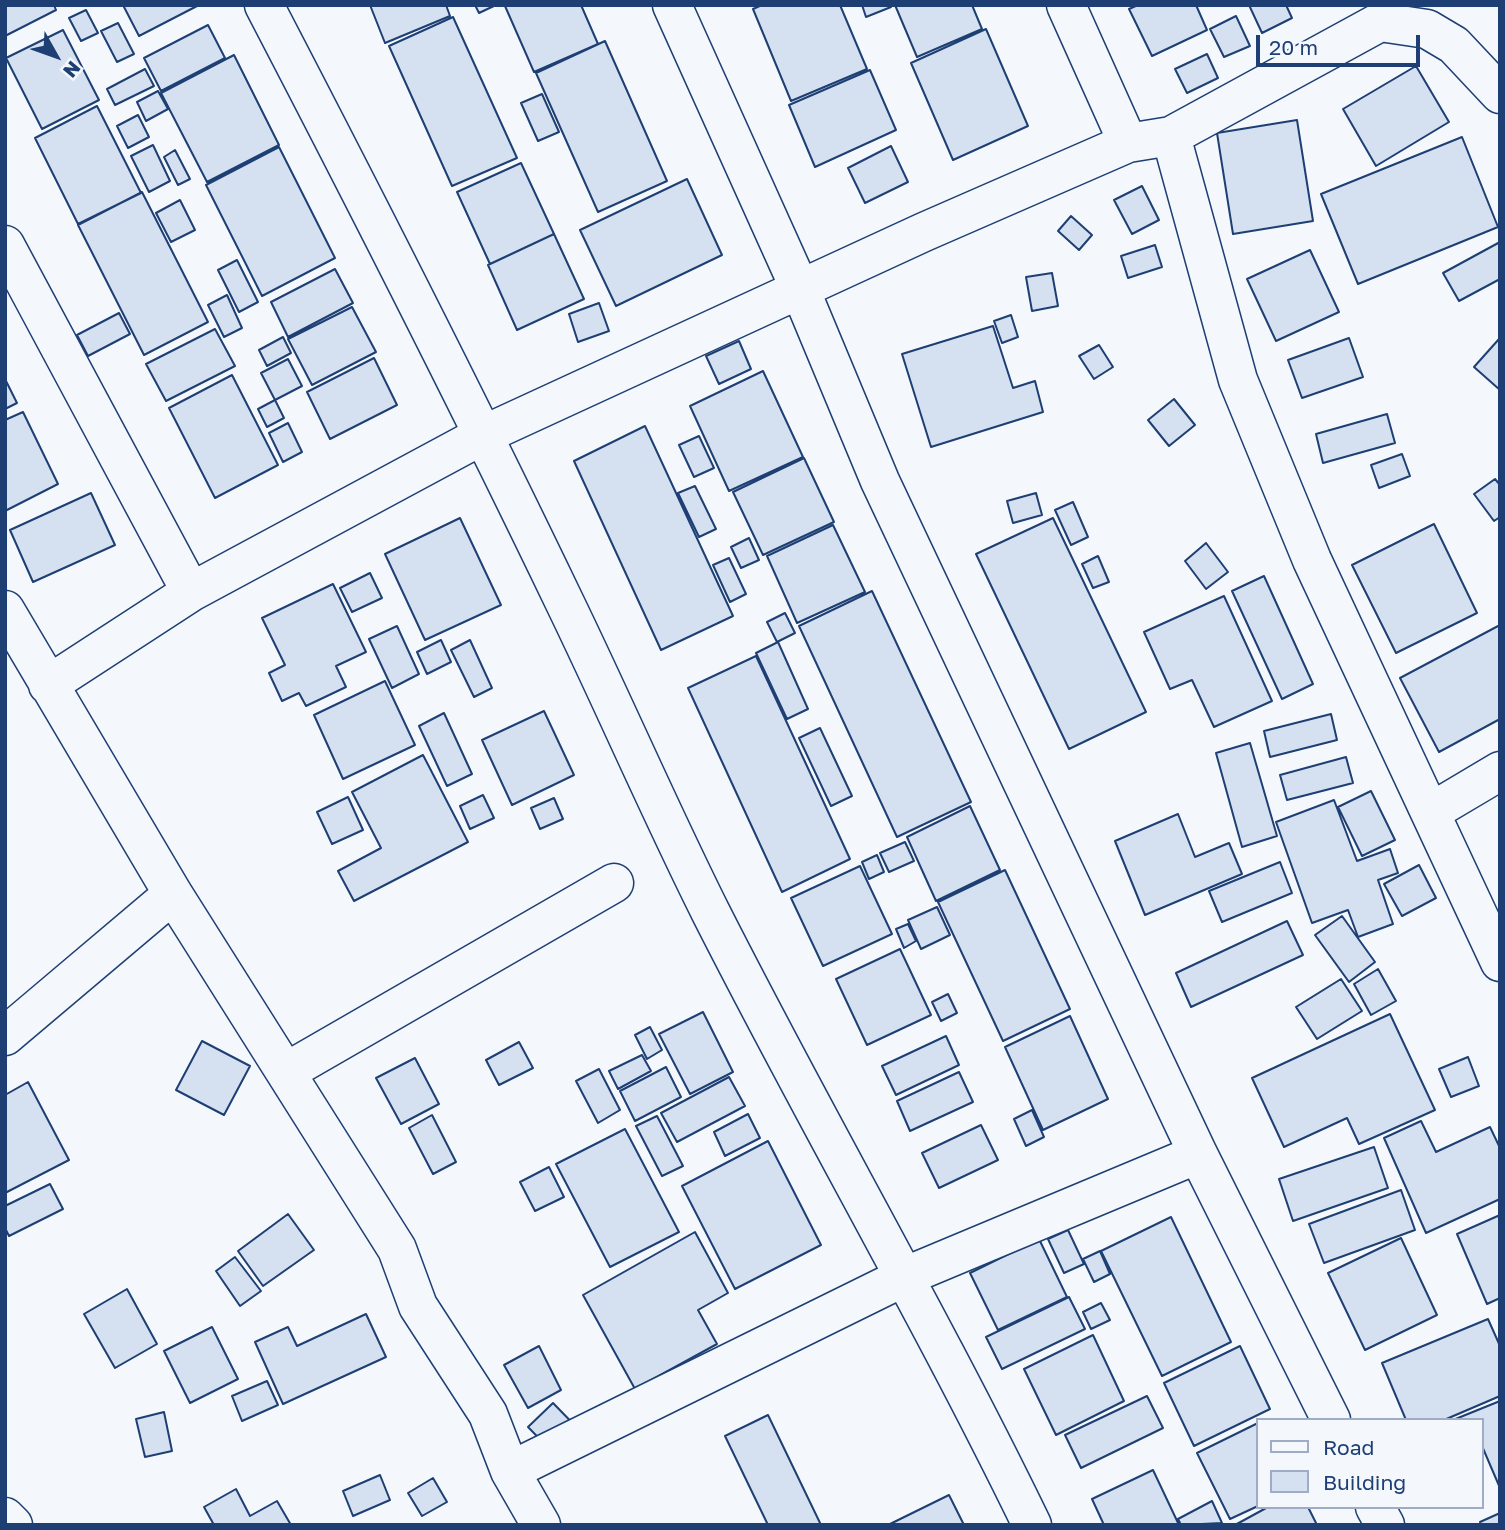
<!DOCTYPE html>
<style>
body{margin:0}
#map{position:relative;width:1505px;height:1530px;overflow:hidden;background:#f4f7fb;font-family:"Golos Text",sans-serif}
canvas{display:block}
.frame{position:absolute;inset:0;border:7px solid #1d3f73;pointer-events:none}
.legend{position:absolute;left:1256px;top:1418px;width:228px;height:91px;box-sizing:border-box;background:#f4f7fb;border:2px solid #9eadc5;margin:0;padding:9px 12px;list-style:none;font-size:21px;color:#1d3f73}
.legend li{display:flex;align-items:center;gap:14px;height:35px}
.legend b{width:35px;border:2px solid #9eadc5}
.north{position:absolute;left:21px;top:21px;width:70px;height:70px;-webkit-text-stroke:5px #f4f7fb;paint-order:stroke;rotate:130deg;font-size:19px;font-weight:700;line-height:28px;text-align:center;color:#1d3f73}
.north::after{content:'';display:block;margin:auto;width:24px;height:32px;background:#1d3f73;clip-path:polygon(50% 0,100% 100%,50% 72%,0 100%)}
.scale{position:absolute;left:1256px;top:35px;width:164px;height:32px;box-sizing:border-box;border:4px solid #1d3f73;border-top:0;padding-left:9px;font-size:21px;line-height:24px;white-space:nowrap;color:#1d3f73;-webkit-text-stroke:5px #f4f7fb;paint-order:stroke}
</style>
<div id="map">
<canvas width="1505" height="1530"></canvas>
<div class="frame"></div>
<ul class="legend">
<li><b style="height:9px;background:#f4f7fb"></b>Road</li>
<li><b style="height:19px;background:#d5e0f0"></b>Building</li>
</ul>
<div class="north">N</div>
<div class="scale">20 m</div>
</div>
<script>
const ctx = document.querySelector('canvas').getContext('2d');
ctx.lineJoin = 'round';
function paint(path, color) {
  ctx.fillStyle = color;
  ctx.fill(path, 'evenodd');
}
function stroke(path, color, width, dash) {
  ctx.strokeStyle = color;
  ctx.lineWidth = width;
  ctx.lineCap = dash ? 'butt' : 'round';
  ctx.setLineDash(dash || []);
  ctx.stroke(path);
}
const building = new Path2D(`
 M 5,5 L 54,5 L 56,10 L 5,36 Z
 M 123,5 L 199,5 L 139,36 Z
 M 370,5 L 446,5 L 450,16 L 385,43 Z
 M 475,5 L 496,5 L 479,13 Z
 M 581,5 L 598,44 L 534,72 L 505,6 Z
 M 762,5 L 840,5 L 867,69 L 791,101 L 753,9 Z
 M 862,5 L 890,5 L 891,7 L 866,17 Z
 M 895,5 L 972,5 L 982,29 L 917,57 Z
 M 1138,5 L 1196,5 L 1207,30 L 1152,56 L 1129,9 Z
 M 1249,5 L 1286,5 L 1292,18 L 1262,33 Z
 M 86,10 L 98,33 L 81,41 L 69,18 Z
 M 1236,16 L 1250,46 L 1224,57 L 1210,29 Z
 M 453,17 L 517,158 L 452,186 L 389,46 Z
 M 118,23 L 134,54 L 117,62 L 101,31 Z
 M 208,25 L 225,58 L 161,91 L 144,58 Z
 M 986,29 L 1028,126 L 953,160 L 911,63 Z
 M 63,30 L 99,100 L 42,129 L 6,58 Z
 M 605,41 L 667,181 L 598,212 L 536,73 Z
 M 1207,54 L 1218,78 L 1187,93 L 1175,69 Z
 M 234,55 L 279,145 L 207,182 L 161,93 Z
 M 1416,66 L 1449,122 L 1376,166 L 1343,109 Z
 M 145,69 L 154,86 L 115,105 L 107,89 Z
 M 870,70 L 896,130 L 815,167 L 789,105 Z
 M 158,91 L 168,109 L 146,121 L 137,102 Z
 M 542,94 L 559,132 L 538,141 L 521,103 Z
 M 97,106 L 141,193 L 78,224 L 35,138 Z
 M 138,115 L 149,137 L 128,148 L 117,126 Z
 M 1297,120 L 1313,221 L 1233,234 L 1217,133 Z
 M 1462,137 L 1498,227 L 1358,284 L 1321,194 Z
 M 153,145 L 170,181 L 149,192 L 131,156 Z
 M 891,146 L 908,182 L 865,203 L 848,168 Z
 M 279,147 L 335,258 L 262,296 L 206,185 Z
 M 175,150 L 190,179 L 178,185 L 164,157 Z
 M 521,163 L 554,234 L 490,264 L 457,192 Z
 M 687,179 L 722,255 L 616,306 L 580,230 Z
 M 1142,186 L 1159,220 L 1132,234 L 1114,200 Z
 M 142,192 L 208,322 L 144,355 L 78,225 Z
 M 180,200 L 195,230 L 171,242 L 156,213 Z
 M 1071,216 L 1092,235 L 1079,250 L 1058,231 Z
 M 554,234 L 584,299 L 517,330 L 488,265 Z
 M 1500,242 L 1500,279 L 1459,301 L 1443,273 Z
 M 1155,245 L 1162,267 L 1128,278 L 1121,256 Z
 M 1310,250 L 1339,312 L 1276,341 L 1247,279 Z
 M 237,260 L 258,302 L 239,312 L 218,270 Z
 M 335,269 L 353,303 L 288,337 L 271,302 Z
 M 1052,273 L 1058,306 L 1032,311 L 1026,277 Z
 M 227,295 L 242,328 L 224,337 L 208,305 Z
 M 599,303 L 609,331 L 578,342 L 569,314 Z
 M 352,307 L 376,352 L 312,385 L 288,339 Z
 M 119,313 L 130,334 L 88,356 L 77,335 Z
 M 1011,315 L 1018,337 L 1002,343 L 994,321 Z
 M 993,326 L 1013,388 L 1035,381 L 1043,412 L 931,447 L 902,354 Z
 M 215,329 L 235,366 L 166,401 L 146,364 Z
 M 283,337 L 291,353 L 267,366 L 259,350 Z
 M 1349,338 L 1363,377 L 1302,398 L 1288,360 Z
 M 1499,339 L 1500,339 L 1500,390 L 1474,367 Z
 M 739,341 L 751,369 L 719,384 L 706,356 Z
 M 1099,345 L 1113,367 L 1094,379 L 1079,356 Z
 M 374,358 L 397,405 L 330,439 L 307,392 Z
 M 288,359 L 302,386 L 275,400 L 261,373 Z
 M 763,371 L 803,457 L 729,491 L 690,406 Z
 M 232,375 L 278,465 L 215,498 L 169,408 Z
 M 5,379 L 17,403 L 5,409 Z
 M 1174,399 L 1195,425 L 1169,446 L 1148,420 Z
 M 275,400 L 284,418 L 267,427 L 258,409 Z
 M 23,412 L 58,484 L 5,511 L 5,420 Z
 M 1387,414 L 1395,443 L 1323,463 L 1316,434 Z
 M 288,423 L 302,452 L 283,462 L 269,433 Z
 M 645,426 L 733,616 L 661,650 L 574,461 Z
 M 699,436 L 714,468 L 694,477 L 679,445 Z
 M 1402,454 L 1410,476 L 1379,488 L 1371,465 Z
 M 804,458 L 834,522 L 763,555 L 733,492 Z
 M 1495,479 L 1500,485 L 1500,517 L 1494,521 L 1474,494 Z
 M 695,486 L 716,529 L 699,537 L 678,493 Z
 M 91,493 L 115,545 L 33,582 L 10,530 Z
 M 1036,493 L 1042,515 L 1013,523 L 1007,501 Z
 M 1073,502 L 1088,537 L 1071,545 L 1055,510 Z
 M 460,518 L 501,605 L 425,640 L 385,554 Z
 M 1053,518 L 1146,712 L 1069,749 L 976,554 Z
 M 1434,524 L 1477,613 L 1396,653 L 1352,565 Z
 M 833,525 L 865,592 L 797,623 L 767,556 Z
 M 749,538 L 759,560 L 741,568 L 731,547 Z
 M 1206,543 L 1228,572 L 1206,589 L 1185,561 Z
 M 1098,556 L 1109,582 L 1093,588 L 1082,564 Z
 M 729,558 L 746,594 L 730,602 L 713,565 Z
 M 370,573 L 382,598 L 352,612 L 340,588 Z
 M 1264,576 L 1313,684 L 1282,699 L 1232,591 Z
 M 333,584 L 366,652 L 336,666 L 346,687 L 306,706 L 299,693 L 282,701 L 269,673 L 285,665 L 262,618 Z
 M 872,591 L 971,802 L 897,837 L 799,626 Z
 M 1224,596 L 1272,701 L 1214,727 L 1192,680 L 1170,689 L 1144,632 Z
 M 785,613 L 795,633 L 777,642 L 767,622 Z
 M 1500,625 L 1500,719 L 1439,752 L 1400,678 Z
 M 397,626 L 419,674 L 392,688 L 369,639 Z
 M 441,640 L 451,662 L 427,674 L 417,652 Z
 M 470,640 L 492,688 L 474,697 L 451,650 Z
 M 778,642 L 808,709 L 787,719 L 756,653 Z
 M 756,656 L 850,859 L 782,892 L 688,688 Z
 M 385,681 L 415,745 L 343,779 L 314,715 Z
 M 544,711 L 574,775 L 512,805 L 482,740 Z
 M 444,713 L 472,774 L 447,786 L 419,726 Z
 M 1331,714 L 1337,740 L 1270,757 L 1264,731 Z
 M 820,728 L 852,796 L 831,806 L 799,738 Z
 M 1250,743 L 1277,836 L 1242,847 L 1216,753 Z
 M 423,755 L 468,842 L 354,901 L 338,871 L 381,848 L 352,792 Z
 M 1346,757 L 1353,783 L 1287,800 L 1280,775 Z
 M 1371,791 L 1395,840 L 1362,856 L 1338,807 Z
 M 483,795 L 494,818 L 470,829 L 460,806 Z
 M 348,797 L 363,830 L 332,844 L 317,812 Z
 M 554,798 L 563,819 L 540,829 L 531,808 Z
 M 1334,800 L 1357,861 L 1390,849 L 1398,873 L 1378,880 L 1393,924 L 1358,937 L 1348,910 L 1312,923 L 1276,822 Z
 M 970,806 L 1000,870 L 936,901 L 907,837 Z
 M 1178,814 L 1195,857 L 1229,843 L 1242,874 L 1145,915 L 1115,841 Z
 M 905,842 L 914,861 L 889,872 L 880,853 Z
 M 877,855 L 884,872 L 869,879 L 862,862 Z
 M 1280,862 L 1292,893 L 1222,922 L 1209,891 Z
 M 1419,865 L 1436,898 L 1402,916 L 1384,884 Z
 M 860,866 L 892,934 L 823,966 L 791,898 Z
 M 1005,870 L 1070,1009 L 1003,1041 L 938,902 Z
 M 937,907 L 950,935 L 921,949 L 908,920 Z
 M 1342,916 L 1375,962 L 1349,982 L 1315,935 Z
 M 1287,921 L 1303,955 L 1191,1007 L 1176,973 Z
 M 908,924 L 916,941 L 904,948 L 896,929 Z
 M 900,949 L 931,1015 L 867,1045 L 836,979 Z
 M 1378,969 L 1396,1001 L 1371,1015 L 1354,984 Z
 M 1341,979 L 1362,1011 L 1317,1039 L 1296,1007 Z
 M 948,994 L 957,1013 L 941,1021 L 932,1002 Z
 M 703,1012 L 733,1072 L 690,1094 L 659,1034 Z
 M 1390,1014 L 1435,1110 L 1359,1144 L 1347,1118 L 1284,1147 L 1252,1078 Z
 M 1070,1016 L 1108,1099 L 1043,1130 L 1005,1047 Z
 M 650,1027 L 662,1050 L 647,1059 L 635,1035 Z
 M 946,1036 L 959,1065 L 896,1095 L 882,1066 Z
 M 202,1041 L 250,1066 L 224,1115 L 176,1090 Z
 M 519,1042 L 533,1068 L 499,1085 L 486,1060 Z
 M 642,1055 L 651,1071 L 618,1089 L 609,1071 Z
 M 1468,1057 L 1479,1086 L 1451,1097 L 1439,1069 Z
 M 415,1058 L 439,1104 L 401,1124 L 376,1078 Z
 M 666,1067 L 681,1097 L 635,1121 L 620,1091 Z
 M 599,1069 L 620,1110 L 598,1123 L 576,1081 Z
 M 959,1072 L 973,1102 L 910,1131 L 897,1101 Z
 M 729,1077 L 745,1106 L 677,1142 L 661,1113 Z
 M 28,1082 L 69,1160 L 5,1193 L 5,1095 Z
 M 1032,1110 L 1044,1137 L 1026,1146 L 1014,1119 Z
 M 748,1114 L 760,1138 L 725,1156 L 714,1132 Z
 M 432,1115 L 456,1162 L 433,1174 L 409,1128 Z
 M 657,1116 L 683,1166 L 662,1176 L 636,1126 Z
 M 1421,1121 L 1436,1152 L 1490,1127 L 1500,1148 L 1500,1199 L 1426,1233 L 1384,1138 Z
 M 981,1125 L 998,1160 L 939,1188 L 922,1153 Z
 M 625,1129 L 679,1232 L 610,1267 L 556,1164 Z
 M 768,1141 L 821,1245 L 735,1289 L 682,1186 Z
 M 1374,1147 L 1388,1188 L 1293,1221 L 1279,1179 Z
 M 549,1167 L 564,1197 L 535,1211 L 520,1182 Z
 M 50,1184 L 63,1209 L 9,1236 L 5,1228 L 5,1206 Z
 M 1401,1190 L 1415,1230 L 1324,1263 L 1309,1224 Z
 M 288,1214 L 314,1250 L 263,1286 L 238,1251 Z
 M 1500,1215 L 1500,1298 L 1487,1304 L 1457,1234 Z
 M 1171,1217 L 1231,1342 L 1162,1376 L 1101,1251 Z
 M 1068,1230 L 1084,1264 L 1064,1273 L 1048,1239 Z
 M 695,1232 L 728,1293 L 698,1310 L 717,1344 L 635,1389 L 583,1295 Z
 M 1401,1238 L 1437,1315 L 1365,1350 L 1328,1273 Z
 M 1039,1239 L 1067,1297 L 998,1330 L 970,1273 Z
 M 1100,1251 L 1110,1274 L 1094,1282 L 1083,1259 Z
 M 235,1257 L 261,1291 L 240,1306 L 216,1271 Z
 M 127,1289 L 157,1344 L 115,1368 L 84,1314 Z
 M 1069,1297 L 1085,1329 L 1002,1369 L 986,1337 Z
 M 1101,1303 L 1110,1320 L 1091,1329 L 1083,1312 Z
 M 366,1314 L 386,1357 L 283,1404 L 255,1342 L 288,1327 L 297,1346 Z
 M 1488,1319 L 1500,1346 L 1500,1396 L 1444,1420 L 1406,1420 L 1382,1363 Z
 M 212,1327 L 238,1379 L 190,1403 L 164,1351 Z
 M 1093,1335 L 1124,1401 L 1056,1435 L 1024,1369 Z
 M 539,1346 L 561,1390 L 528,1408 L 504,1365 Z
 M 1240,1346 L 1270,1409 L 1194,1446 L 1164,1383 Z
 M 267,1381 L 278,1405 L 242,1421 L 232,1396 Z
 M 1147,1396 L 1163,1428 L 1081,1468 L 1065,1435 Z
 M 1500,1401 L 1500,1488 L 1482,1446 L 1482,1420 L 1453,1420 Z
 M 553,1403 L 588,1439 L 563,1463 L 528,1427 Z
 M 164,1412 L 172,1451 L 145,1457 L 136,1419 Z
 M 768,1415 L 821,1525 L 768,1525 L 725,1436 Z
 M 1258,1423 L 1258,1506 L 1230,1519 L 1197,1453 Z
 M 1153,1470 L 1179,1525 L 1104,1525 L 1092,1499 Z
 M 380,1475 L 390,1500 L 353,1516 L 343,1491 Z
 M 433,1478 L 447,1502 L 422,1516 L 408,1493 Z
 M 236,1489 L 250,1516 L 277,1501 L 291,1525 L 214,1525 L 204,1507 Z
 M 949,1495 L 964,1525 L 888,1525 Z
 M 1212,1501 L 1222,1523 L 1181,1525 L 1178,1519 Z
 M 1268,1507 L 1308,1507 L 1317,1525 L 1235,1525 Z
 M 1500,1513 L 1500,1525 L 1481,1525 L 1480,1522 Z`);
paint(building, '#d5e0f0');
stroke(building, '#1d3f73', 2);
const minor = new Path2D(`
 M 264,5 C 367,203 468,401 564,601 C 614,704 659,809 710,911 C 814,1117 931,1317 1032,1525
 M 672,5 L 800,289 L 880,481 L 1198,1154 L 1331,1420
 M 1066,5 L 1128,143
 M 1171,136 L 1238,380 L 1312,560 L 1500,962
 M 5,245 L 191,592
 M 5,610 L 173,894 L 397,1249 L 418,1306 L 488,1414 L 510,1471 L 541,1525
 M 48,685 L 191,592 L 481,436 L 924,232 L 1128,143 L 1171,136 L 1380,22 L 1427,29 L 1454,45 L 1500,94
 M 1431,812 L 1500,771
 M 5,1036 L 173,894
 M 286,1072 L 614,883
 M 510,1471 L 906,1276 L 1198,1154
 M 1375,1507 L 1385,1525
 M 5,1517 L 13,1525`);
stroke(minor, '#1d3f73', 41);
stroke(minor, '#f4f7fb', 38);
</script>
